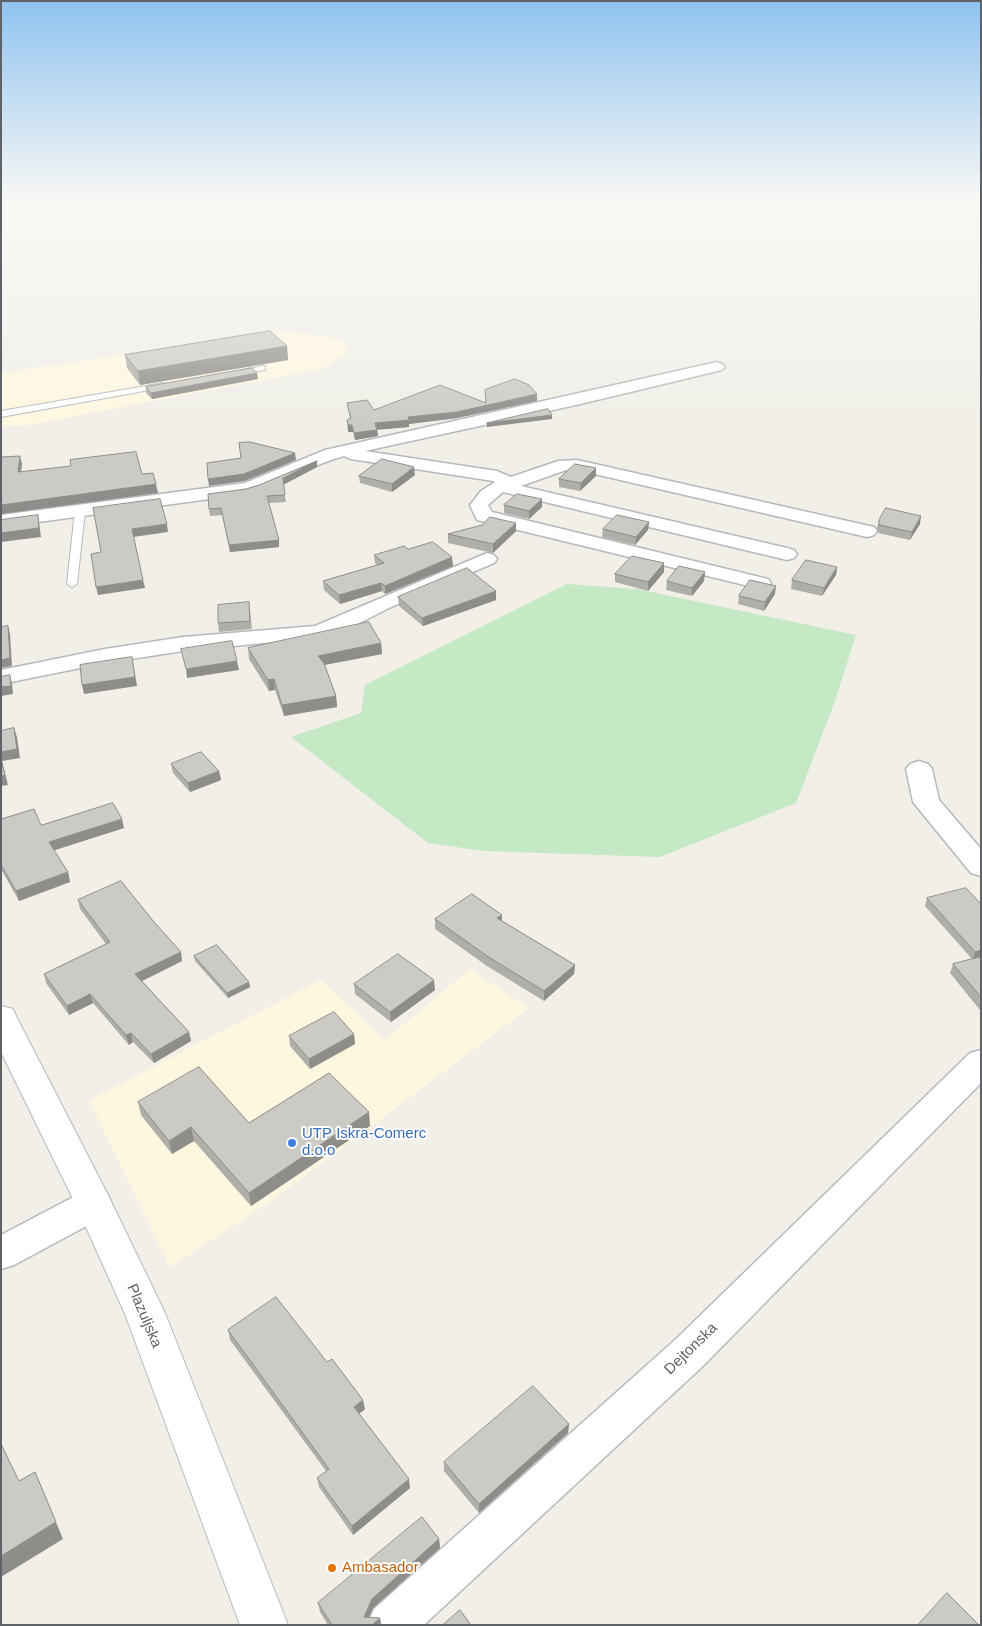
<!DOCTYPE html>
<style>
body{margin:0}
#map{position:relative;width:982px;height:1626px;overflow:hidden;background:#f1efe8;font-family:Arial,sans-serif}
canvas{display:block}
.frame{position:absolute;inset:0;border:2px solid #5f6368;pointer-events:none}
</style>
<div id="map">
<canvas width="982" height="1626"></canvas>
<div class="frame"></div>
</div>
<script>
const ctx = document.querySelector('canvas').getContext('2d');
ctx.lineJoin = 'round';
function paint(path, color) {
  ctx.fillStyle = color;
  ctx.fill(path, 'evenodd');
}
function stroke(path, color, width, dash) {
  ctx.strokeStyle = color;
  ctx.lineWidth = width;
  ctx.lineCap = dash ? 'butt' : 'round';
  ctx.setLineDash(dash || []);
  ctx.stroke(path);
}
function label(font, color, halo, rows, align = 'center') {
  ctx.font = font + ' Arial,sans-serif';
  ctx.lineWidth = 4;
  ctx.setLineDash([]);
  ctx.textBaseline = 'middle';
  ctx.strokeStyle = halo;
  ctx.fillStyle = color;
  for (const [text, x, y, turn = 0] of rows) {
    ctx.save();
    ctx.translate(x, y);
    ctx.rotate((+turn || 0) * Math.PI / 180);
    ctx.textAlign = isNaN(turn) ? turn : align;
    if (halo) ctx.strokeText(text, 0, 0);
    ctx.fillText(text, 0, 0);
    ctx.restore();
  }
}
paint(new Path2D(`
 M 268,332 L 313,334 L 344,340 L 349,352 L 321,369 L 29,425 L 1,427 L 1,373 Z
 M 470,969 L 529,1008 L 270,1202 L 170,1267 L 89,1100 L 321,980 L 385,1040 Z`), '#fef7e0');
paint(new Path2D(`
 M 567,584 L 637,589 L 856,635 L 834,704 L 796,803 L 660,857 L 484,851 L 428,843 L 291,737 L 361,713 L 365,685 Z`), '#c5e8c5');
const service = new Path2D(`
 M 262,366 L 265,366 L 265,370 L 236,375 L 232,373 Z
 M 163,383 L 167,385 L 166,387 L 1,417 L 1,411 Z
 M 80,508 L 85,511 L 77,584 L 72,587 L 67,584 L 75,511 Z`);
const minor = new Path2D(`
 M 1,202 L 13,202 L 11,204 L 1,205 Z
 M 166,202 L 389,202 L 383,205 L 251,210 L 172,205 Z
 M 717,362 L 722,364 L 725,367 L 722,370 L 576,405 L 365,451 L 497,471 L 511,477 L 558,461 L 577,460 L 874,527 L 877,531 L 874,535 L 867,537 L 577,470 L 566,470 L 521,486 L 787,548 L 794,550 L 797,554 L 794,558 L 787,560 L 503,492 L 488,505 L 492,512 L 768,579 L 771,583 L 768,587 L 761,589 L 477,520 L 470,505 L 481,491 L 495,482 L 493,481 L 351,459 L 344,456 C 310,465 281,485 247,494 L 1,527 L 1,515 L 245,483 L 325,450 Z
 M 487,553 L 494,555 L 497,559 L 494,563 L 391,607 L 344,631 L 325,637 L 183,651 L 105,663 L 1,684 L 1,670 L 105,649 L 183,637 L 315,626 Z
 M 919,761 L 928,764 L 932,769 L 939,800 L 981,849 L 981,876 L 971,873 L 913,802 L 906,769 L 910,764 Z
 M 981,1050 L 981,1083 L 704,1365 L 424,1625 L 367,1625 L 374,1609 L 676,1339 L 970,1053 Z
 M 94,1189 L 107,1193 L 112,1204 L 107,1215 L 14,1265 L 1,1269 L 1,1235 L 81,1193 Z`);
const secondary = new Path2D(`
 M 1,1006 L 13,1009 L 17,1018 L 107,1193 L 165,1313 L 288,1625 L 240,1625 L 125,1314 L 76,1205 L 1,1052 Z`);
stroke(service, '#b5b8bc', 2);
stroke(minor, '#b5b8bc', 3);
stroke(secondary, '#b6babf', 2);
paint(service, '#fff');
paint(minor, '#fff');
paint(secondary, '#fff');
paint(new Path2D(`
 M 287,346 L 288,360 L 140,385 L 127,368 L 125,355 Z
 M 258,379 L 152,399 L 146,393 L 146,387 Z
 M 485,390 L 537,401 L 457,418 L 409,424 L 409,427 L 377,429 L 378,436 L 355,440 L 353,432 L 348,432 L 347,420 L 350,419 L 348,409 L 347,403 L 374,410 L 485,403 Z
 M 317,461 L 317,467 L 283,485 L 286,502 L 269,503 L 279,547 L 230,552 L 222,515 L 210,516 L 209,509 L 246,489 L 259,485 Z
 M 596,468 L 596,476 L 580,491 L 559,487 L 559,479 Z
 M 415,475 L 392,492 L 360,483 L 359,476 Z
 M 504,505 L 542,507 L 529,519 L 504,513 Z
 M 879,520 L 920,524 L 910,540 L 878,533 L 877,528 Z
 M 649,522 L 648,530 L 635,545 L 602,537 L 603,529 Z
 M 516,531 L 493,553 L 448,543 L 448,534 Z
 M 408,549 L 453,566 L 385,594 L 382,591 L 340,604 L 324,590 L 323,581 L 377,565 L 375,563 L 374,555 Z
 M 664,563 L 664,572 L 648,591 L 615,582 L 615,574 Z
 M 837,567 L 836,575 L 822,596 L 791,589 L 792,580 Z
 M 705,572 L 704,581 L 692,596 L 666,590 L 667,581 Z
 M 496,591 L 496,600 L 423,626 L 399,606 L 398,597 Z
 M 775,594 L 764,611 L 738,604 L 739,596 Z
 M 249,602 L 252,629 L 219,632 L 218,623 Z
 M 381,643 L 382,654 L 324,665 L 336,696 L 337,707 L 284,716 L 275,690 L 269,691 L 249,659 L 248,648 Z
 M 171,764 L 219,771 L 221,780 L 190,792 L 173,773 Z
 M 1,819 L 41,825 L 124,828 L 54,850 L 68,872 L 70,882 L 19,901 L 1,869 Z
 M 927,898 L 981,904 L 981,1010 L 980,1010 L 950,973 L 953,964 L 972,959 L 925,906 Z
 M 78,900 L 154,922 L 181,952 L 182,961 L 142,981 L 189,1032 L 191,1041 L 154,1063 L 133,1042 L 129,1045 L 93,1003 L 69,1015 L 46,983 L 44,974 L 106,944 L 80,909 Z
 M 502,915 L 502,921 L 575,965 L 574,974 L 544,1001 L 487,966 L 435,929 L 435,919 Z
 M 194,956 L 249,982 L 250,987 L 228,998 L 195,961 Z
 M 354,984 L 435,990 L 391,1022 L 355,994 Z
 M 354,1034 L 355,1044 L 310,1069 L 290,1046 L 289,1036 Z
 M 138,1102 L 249,1123 L 370,1126 L 251,1206 L 194,1141 L 172,1154 L 141,1115 Z
 M 228,1330 L 365,1409 L 359,1414 L 410,1488 L 353,1535 L 319,1487 L 317,1478 L 326,1471 L 230,1340 Z
 M 569,1424 L 568,1433 L 479,1513 L 444,1471 L 444,1462 Z
 M 439,1539 L 440,1548 L 373,1608 L 369,1617 L 380,1618 L 381,1625 L 328,1625 L 320,1612 L 318,1603 Z`), '#afaea9');
paint(new Path2D(`
 M 287,346 L 288,360 L 140,385 L 138,371 Z
 M 257,373 L 258,379 L 152,399 L 151,393 Z
 M 537,394 L 537,401 L 457,418 L 409,424 L 409,427 L 376,430 L 375,423 Z
 M 552,415 L 552,419 L 487,427 L 487,423 Z
 M 348,425 L 352,425 L 353,432 L 348,432 Z
 M 377,430 L 378,436 L 355,440 L 354,433 Z
 M 295,453 L 296,460 L 245,481 L 209,486 L 208,479 Z
 M 20,456 L 22,464 L 20,480 L 18,472 Z
 M 317,461 L 317,467 L 283,485 L 283,478 Z
 M 414,467 L 415,475 L 392,492 L 392,484 Z
 M 596,468 L 596,476 L 580,491 L 581,483 Z
 M 156,484 L 158,493 L 1,514 L 1,505 Z
 M 542,499 L 542,507 L 529,519 L 529,511 Z
 M 38,515 L 41,537 L 1,542 L 1,533 Z
 M 921,516 L 920,524 L 910,540 L 912,532 Z
 M 649,522 L 648,530 L 635,545 L 636,537 Z
 M 516,523 L 516,531 L 493,553 L 493,544 Z
 M 167,524 L 168,532 L 133,537 L 132,529 Z
 M 279,540 L 279,547 L 230,552 L 229,545 Z
 M 452,557 L 453,566 L 385,594 L 385,586 Z
 M 664,563 L 664,572 L 648,591 L 648,582 Z
 M 837,567 L 836,575 L 822,596 L 824,588 Z
 M 705,572 L 704,581 L 692,596 L 692,588 Z
 M 143,580 L 145,588 L 98,595 L 96,587 Z
 M 381,583 L 382,591 L 340,604 L 339,595 Z
 M 776,586 L 775,594 L 764,611 L 765,602 Z
 M 496,591 L 496,600 L 423,626 L 422,618 Z
 M 8,626 L 10,634 L 12,666 L 1,668 L 1,660 Z
 M 381,643 L 382,654 L 319,666 L 318,656 Z
 M 132,657 L 137,686 L 84,694 L 82,685 Z
 M 237,661 L 239,670 L 187,678 L 186,669 Z
 M 10,675 L 12,684 L 13,694 L 1,696 L 1,687 Z
 M 274,679 L 275,690 L 269,691 L 268,680 Z
 M 336,696 L 337,707 L 284,716 L 282,705 Z
 M 14,728 L 17,737 L 20,758 L 2,761 L 8,785 L 1,786 L 1,752 Z
 M 219,771 L 221,780 L 190,792 L 188,783 Z
 M 122,819 L 124,828 L 52,851 L 49,842 Z
 M 68,872 L 70,882 L 19,901 L 16,891 Z
 M 502,915 L 502,925 L 497,918 Z
 M 981,950 L 981,958 L 973,960 L 975,952 Z
 M 181,952 L 182,961 L 138,983 L 135,974 Z
 M 575,965 L 574,974 L 544,1001 L 544,991 Z
 M 434,980 L 435,990 L 391,1022 L 390,1012 Z
 M 249,982 L 250,987 L 228,998 L 227,993 Z
 M 90,994 L 93,1003 L 69,1015 L 67,1006 Z
 M 189,1032 L 191,1041 L 154,1063 L 151,1054 Z
 M 131,1033 L 133,1042 L 129,1045 L 126,1035 Z
 M 354,1034 L 355,1044 L 310,1069 L 309,1059 Z
 M 369,1112 L 370,1126 L 251,1206 L 249,1193 Z
 M 191,1127 L 194,1141 L 172,1154 L 169,1141 Z
 M 363,1400 L 365,1409 L 355,1417 L 354,1407 Z
 M 569,1424 L 568,1433 L 479,1513 L 479,1504 Z
 M 35,1472 L 63,1539 L 1,1577 L 1,1556 Z
 M 409,1479 L 410,1488 L 353,1535 L 352,1526 Z
 M 439,1539 L 440,1548 L 373,1608 L 365,1625 L 364,1617 L 372,1599 Z
 M 380,1618 L 381,1625 L 372,1625 Z`), '#8f8d8a');
const building = new Path2D(`
 M 270,331 L 287,346 L 138,371 L 125,355 Z
 M 252,368 L 257,373 L 151,393 L 146,387 Z
 M 515,379 L 529,385 L 537,394 L 457,412 L 408,417 L 409,420 L 375,423 L 377,430 L 354,433 L 352,425 L 348,425 L 347,420 L 351,418 L 347,403 L 367,400 L 374,410 L 440,385 L 486,403 L 485,390 Z
 M 548,409 L 552,415 L 487,423 Z
 M 250,442 L 295,453 L 244,474 L 208,479 L 207,463 L 241,458 L 239,443 Z
 M 136,452 L 142,474 L 153,473 L 156,484 L 1,505 L 1,457 L 20,456 L 18,472 L 71,466 L 70,460 Z
 M 382,459 L 414,467 L 392,484 L 359,476 Z
 M 317,461 L 283,478 L 285,495 L 267,496 L 279,540 L 229,545 L 221,508 L 209,509 L 208,494 L 246,489 L 259,485 Z
 M 575,464 L 596,468 L 581,483 L 559,479 Z
 M 517,494 L 542,499 L 529,511 L 504,505 Z
 M 160,499 L 167,524 L 132,529 L 143,580 L 96,587 L 91,554 L 101,552 L 93,508 Z
 M 886,508 L 921,516 L 912,532 L 879,525 L 879,520 Z
 M 38,515 L 39,528 L 1,533 L 1,520 Z
 M 617,515 L 649,522 L 636,537 L 603,529 Z
 M 490,517 L 516,523 L 493,544 L 448,534 L 482,525 Z
 M 433,542 L 452,557 L 385,586 L 381,583 L 339,595 L 323,581 L 384,563 L 374,555 L 404,546 L 408,549 Z
 M 632,556 L 664,563 L 648,582 L 615,574 Z
 M 806,560 L 837,567 L 824,588 L 792,580 Z
 M 679,566 L 705,572 L 692,588 L 667,581 Z
 M 467,568 L 496,591 L 422,618 L 398,597 Z
 M 750,580 L 776,586 L 765,602 L 739,596 Z
 M 249,602 L 250,621 L 218,623 L 218,605 Z
 M 369,622 L 381,643 L 318,656 L 324,663 L 336,696 L 282,705 L 274,679 L 268,680 L 248,648 Z
 M 8,626 L 10,658 L 1,660 L 1,627 Z
 M 232,641 L 237,661 L 186,669 L 181,649 Z
 M 132,657 L 135,677 L 82,685 L 80,665 Z
 M 10,675 L 11,686 L 1,687 L 1,677 Z
 M 14,728 L 17,749 L 1,752 L 1,731 Z
 M 201,752 L 219,771 L 188,783 L 171,764 Z
 M 1,760 L 5,775 L 1,776 Z
 M 113,803 L 122,819 L 49,842 L 68,872 L 16,891 L 1,865 L 1,819 L 34,809 L 41,825 Z
 M 121,881 L 154,922 L 181,952 L 135,974 L 189,1032 L 151,1054 L 131,1033 L 126,1035 L 90,994 L 67,1006 L 44,974 L 110,942 L 78,900 Z
 M 966,888 L 981,904 L 981,950 L 975,952 L 927,898 Z
 M 472,894 L 502,915 L 497,918 L 575,965 L 544,991 L 487,956 L 435,919 Z
 M 217,945 L 249,982 L 227,993 L 194,956 Z
 M 398,954 L 434,980 L 390,1012 L 354,984 Z
 M 981,957 L 981,997 L 953,964 Z
 M 334,1012 L 354,1034 L 309,1059 L 289,1036 Z
 M 199,1067 L 249,1123 L 329,1073 L 369,1112 L 249,1193 L 191,1127 L 169,1141 L 138,1102 Z
 M 276,1297 L 327,1362 L 332,1359 L 363,1400 L 354,1407 L 409,1479 L 352,1526 L 317,1478 L 329,1469 L 228,1330 Z
 M 533,1386 L 569,1424 L 479,1504 L 444,1462 Z
 M 1,1444 L 19,1481 L 35,1472 L 56,1522 L 1,1556 Z
 M 422,1517 L 439,1539 L 372,1599 L 364,1617 L 380,1618 L 372,1625 L 332,1625 L 318,1603 Z
 M 947,1593 L 979,1625 L 918,1625 Z
 M 460,1610 L 471,1625 L 443,1625 Z`);
paint(building, '#cccac5');
stroke(building, '#8f8d8a', 1);
const sky = ctx.createLinearGradient(0, 0, 0, 429);
sky.addColorStop(0, '#8fc3f1');
sky.addColorStop(0.47, '#f9f8f5');
sky.addColorStop(1, '#f9f8f500');
ctx.fillStyle = sky;
ctx.fillRect(0, 0, 982, 429);
for (const [x, y, r, color] of [
 [292,1143,5,"#3f7fe0"],
 [332,1568,5,"#e8710a"]
]) {
  const dot = new Path2D();
  dot.arc(x, y, r, 0, 2 * Math.PI);
  ctx.fillStyle = color;
  ctx.fill(dot);
  stroke(dot, '#fff', 2);
}
label('15px', '#366cbe', '#fff', [
 ["UTP Iskra-Comerc",302,1134],
 ["d.o.o",302,1151]
], 'left');
label('15px', '#5f6368', '#fff', [
 ["Plazuljska",144,1316,67],
 ["Dejtonska",691,1349,-44]
]);
label('15px', '#c56008', '#fff', [
 ["Ambasador",342,1568]
], 'left');
</script>
